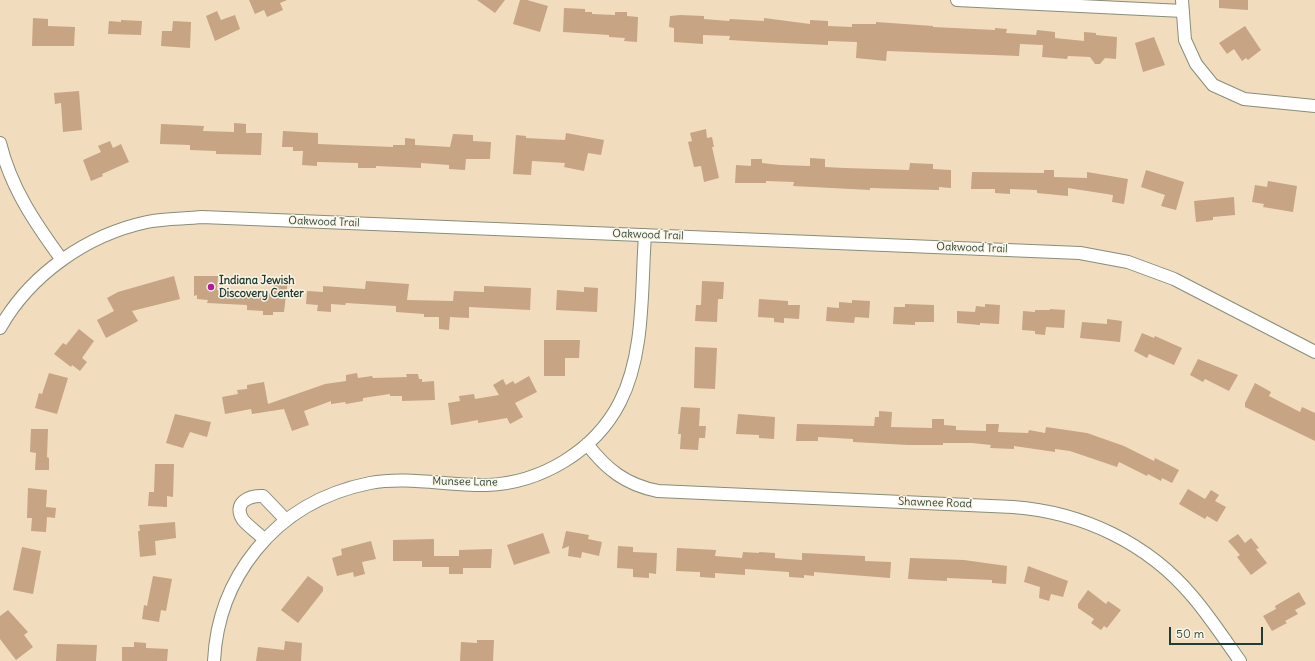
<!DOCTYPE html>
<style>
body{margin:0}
#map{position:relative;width:1315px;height:661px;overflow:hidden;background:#f1ddbd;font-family:Delius,sans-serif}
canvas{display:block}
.scale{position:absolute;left:1169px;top:627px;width:94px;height:18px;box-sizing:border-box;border:2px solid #1f3d34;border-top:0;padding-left:5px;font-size:12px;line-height:14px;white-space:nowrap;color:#1f3d34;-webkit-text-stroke:3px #fcf5e5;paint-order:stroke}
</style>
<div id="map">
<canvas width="1315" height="661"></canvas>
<div class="scale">50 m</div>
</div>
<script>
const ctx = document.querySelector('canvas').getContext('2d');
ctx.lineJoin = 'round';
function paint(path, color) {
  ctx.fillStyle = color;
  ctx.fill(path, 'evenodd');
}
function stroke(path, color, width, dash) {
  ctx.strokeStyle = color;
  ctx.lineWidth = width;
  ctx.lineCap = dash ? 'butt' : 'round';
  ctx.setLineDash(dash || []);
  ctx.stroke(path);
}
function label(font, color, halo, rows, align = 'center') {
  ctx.font = font + ' Delius,sans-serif';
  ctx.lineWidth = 3;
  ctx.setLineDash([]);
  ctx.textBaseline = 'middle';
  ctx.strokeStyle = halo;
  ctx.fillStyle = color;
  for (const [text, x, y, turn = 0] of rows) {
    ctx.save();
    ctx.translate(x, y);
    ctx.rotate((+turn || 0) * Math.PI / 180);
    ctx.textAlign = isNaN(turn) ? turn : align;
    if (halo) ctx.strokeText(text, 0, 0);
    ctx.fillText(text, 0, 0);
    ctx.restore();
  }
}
paint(new Path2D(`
 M 249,0 L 287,0 L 280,3 L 283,10 L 267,17 L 264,10 L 255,14 Z
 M 477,0 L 505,0 L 495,13 Z
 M 520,0 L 527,0 L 548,6 L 540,32 L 513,24 Z
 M 1219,0 L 1248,0 L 1248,10 L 1219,8 Z
 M 564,8 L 585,9 L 585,12 L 592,12 L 592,14 L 615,15 L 615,12 L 627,12 L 627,16 L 638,17 L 637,42 L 624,41 L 625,38 L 609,37 L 609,35 L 563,32 Z
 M 217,11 L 221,20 L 235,15 L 240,29 L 215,41 L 206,16 Z
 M 680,15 L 704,16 L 704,19 L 729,21 L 730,19 L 764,21 L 764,18 L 810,24 L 810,20 L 828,21 L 828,26 L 852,27 L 852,24 L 876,24 L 876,22 L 933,26 L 933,27 L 995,30 L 995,28 L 1007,29 L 1006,33 L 1036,35 L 1037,30 L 1055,32 L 1055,38 L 1084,41 L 1084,32 L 1096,33 L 1096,35 L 1117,37 L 1116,59 L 1105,58 L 1100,64 L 1095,64 L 1090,57 L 1068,56 L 1067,59 L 1042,57 L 1043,45 L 1020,44 L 1019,56 L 887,51 L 886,61 L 856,58 L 857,42 L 828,41 L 828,45 L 763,42 L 729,40 L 730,36 L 703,35 L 703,44 L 674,42 L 674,28 L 669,27 L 670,16 Z
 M 33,18 L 48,19 L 48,26 L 75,27 L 74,46 L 32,46 Z
 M 121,20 L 142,21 L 141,35 L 108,34 L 109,21 L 121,22 Z
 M 173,21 L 191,22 L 190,48 L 161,46 L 162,31 L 172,31 Z
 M 1245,26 L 1261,50 L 1248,60 L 1246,58 L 1242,61 L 1234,49 L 1227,54 L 1219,43 Z
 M 1154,37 L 1165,65 L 1143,72 L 1135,43 Z
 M 79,91 L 82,130 L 63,132 L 61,103 L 55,104 L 54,93 Z
 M 234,123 L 246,124 L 246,133 L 262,133 L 261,155 L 216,154 L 216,151 L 190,150 L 190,145 L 160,144 L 161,124 L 204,126 L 203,131 L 234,132 Z
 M 706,129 L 707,138 L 712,137 L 714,147 L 712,147 L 719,178 L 704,182 L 701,166 L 694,167 L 688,142 L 692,141 L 690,133 Z
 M 283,131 L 318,133 L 318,144 L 393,147 L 393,145 L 405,145 L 405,138 L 415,139 L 415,145 L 450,147 L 453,134 L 473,135 L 473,141 L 491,142 L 490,159 L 466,159 L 465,170 L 449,169 L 449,165 L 421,163 L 421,168 L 376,166 L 376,168 L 358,168 L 358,163 L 317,162 L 317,166 L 302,165 L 303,151 L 293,151 L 293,147 L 282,147 Z
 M 566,133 L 604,140 L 601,155 L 588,153 L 584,171 L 564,167 L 565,163 L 532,161 L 531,175 L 513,174 L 516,135 L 526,136 L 526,138 L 565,140 Z
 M 110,141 L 113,148 L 121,144 L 129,162 L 102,174 L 103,176 L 91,181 L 83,160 L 101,152 L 98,146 Z
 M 810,158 L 825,159 L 825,167 L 845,168 L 909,170 L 910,163 L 933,164 L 933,169 L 951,170 L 951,188 L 939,187 L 939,190 L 870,188 L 870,190 L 793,186 L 794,182 L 766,181 L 766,183 L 735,183 L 736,165 L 751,166 L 751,159 L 762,159 L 762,163 L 780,165 L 810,166 Z
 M 1044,170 L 1054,170 L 1054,177 L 1087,178 L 1087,172 L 1128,179 L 1124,204 L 1112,202 L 1113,195 L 1068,188 L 1068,196 L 1037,193 L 1037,190 L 1010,189 L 1010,194 L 995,193 L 995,189 L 971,189 L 972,172 L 1044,173 Z
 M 1146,170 L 1184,182 L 1176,210 L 1161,206 L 1165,195 L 1141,187 Z
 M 1268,181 L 1297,186 L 1293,212 L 1263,207 L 1264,204 L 1252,202 L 1255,185 L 1267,187 Z
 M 1234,197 L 1235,215 L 1213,217 L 1213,220 L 1196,222 L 1194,201 Z
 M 174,276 L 180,299 L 132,311 L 138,321 L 106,338 L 97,320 L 114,311 L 107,298 L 118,292 Z
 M 194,276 L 218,276 L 217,290 L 273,293 L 274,278 L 288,279 L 284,312 L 273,312 L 273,315 L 263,315 L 263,311 L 247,310 L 247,305 L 207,303 L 208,300 L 197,299 L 197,295 L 194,296 Z
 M 366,281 L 409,284 L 407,300 L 453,301 L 454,291 L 484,292 L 484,286 L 531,288 L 530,310 L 469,307 L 469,318 L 450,317 L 449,330 L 439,329 L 439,317 L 424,317 L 424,314 L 396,312 L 396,306 L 346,303 L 345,305 L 331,304 L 331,312 L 317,311 L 318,305 L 306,304 L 307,291 L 323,292 L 323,286 L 365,289 Z
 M 702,281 L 724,282 L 723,299 L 718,299 L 717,322 L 695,321 L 696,305 L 701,305 Z
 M 584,287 L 598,288 L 597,312 L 556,310 L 557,290 L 584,292 Z
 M 759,299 L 788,301 L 788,305 L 800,305 L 799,319 L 784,318 L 784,323 L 774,322 L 774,318 L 758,317 Z
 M 852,300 L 870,301 L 869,318 L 855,317 L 854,323 L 826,321 L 827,307 L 839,308 L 839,302 L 852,303 Z
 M 905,304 L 934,305 L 934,322 L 915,322 L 915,325 L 893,324 L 894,307 L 905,307 Z
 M 985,304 L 1000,305 L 999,324 L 980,323 L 980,325 L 957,323 L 957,311 L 975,312 L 976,306 L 985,307 Z
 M 1050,309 L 1065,310 L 1064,328 L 1046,327 L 1045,335 L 1035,334 L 1035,331 L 1022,330 L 1023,311 L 1035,312 L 1035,310 L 1050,310 Z
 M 1107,319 L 1122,321 L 1120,342 L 1080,338 L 1082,322 L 1107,324 Z
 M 79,329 L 94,341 L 82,358 L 87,362 L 80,371 L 72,365 L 71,367 L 54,354 L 63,343 L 66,345 Z
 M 1142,333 L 1154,338 L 1155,336 L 1182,348 L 1174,365 L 1149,354 L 1147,358 L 1134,351 Z
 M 544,340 L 580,340 L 579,358 L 565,358 L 565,376 L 544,376 Z
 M 695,347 L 717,348 L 715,389 L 694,388 Z
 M 1198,359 L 1238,375 L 1229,391 L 1205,379 L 1203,382 L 1190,375 Z
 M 49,373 L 68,378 L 57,414 L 35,408 L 39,393 L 42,394 Z
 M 357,373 L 358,378 L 372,376 L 373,378 L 407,377 L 406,374 L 418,374 L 419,379 L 422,379 L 422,382 L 434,381 L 435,400 L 402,401 L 402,396 L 390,396 L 390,394 L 363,398 L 363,401 L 346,404 L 345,402 L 331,404 L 331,401 L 304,411 L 309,425 L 292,431 L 284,409 L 252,414 L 251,409 L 225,414 L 222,397 L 238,394 L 237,390 L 247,389 L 247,385 L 264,382 L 268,404 L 325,384 L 346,381 L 346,375 Z
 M 529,376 L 537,392 L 515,403 L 523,417 L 510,424 L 507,418 L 478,423 L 478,420 L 451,425 L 448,403 L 460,401 L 459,396 L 474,394 L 475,399 L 499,395 L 493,385 L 503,379 L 506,385 L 513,381 L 515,384 Z
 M 1255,383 L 1271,392 L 1269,396 L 1300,412 L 1302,407 L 1315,413 L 1315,441 L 1245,407 L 1245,403 Z
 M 681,407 L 700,408 L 699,426 L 706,426 L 705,438 L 699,438 L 698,450 L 680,449 L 681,434 L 678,434 Z
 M 879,411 L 892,412 L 891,427 L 932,428 L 932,419 L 944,419 L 944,425 L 956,426 L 956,430 L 986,431 L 986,424 L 999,424 L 998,432 L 1028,433 L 1029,430 L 1045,433 L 1046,427 L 1087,433 L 1124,446 L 1154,461 L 1155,458 L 1179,470 L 1172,483 L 1162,478 L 1161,481 L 1148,474 L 1147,476 L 1119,462 L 1117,467 L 1070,451 L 1055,449 L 1055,452 L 1014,446 L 1014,449 L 990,448 L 991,445 L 972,443 L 943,443 L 943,445 L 908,445 L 853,442 L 853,439 L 818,437 L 818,441 L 796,441 L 797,424 L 874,426 L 875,417 L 879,417 Z
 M 175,414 L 211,422 L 207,437 L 190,432 L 183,448 L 166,443 Z
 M 738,414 L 775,417 L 774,439 L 759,438 L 759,435 L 736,434 Z
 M 31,429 L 48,429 L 47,457 L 49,458 L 49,470 L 35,470 L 36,453 L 30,452 Z
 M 155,464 L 174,464 L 173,497 L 167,496 L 167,507 L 148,506 L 149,492 L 154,492 Z
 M 28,488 L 47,490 L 46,507 L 56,508 L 55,518 L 47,517 L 46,532 L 31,531 L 32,518 L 27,518 Z
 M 1188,489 L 1205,499 L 1211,490 L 1219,495 L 1215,501 L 1226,507 L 1217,522 L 1207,516 L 1205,519 L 1179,504 Z
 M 175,522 L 176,538 L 155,541 L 156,555 L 140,557 L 138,531 L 140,531 L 139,525 Z
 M 566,531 L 589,535 L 588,539 L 602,542 L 599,556 L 582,552 L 581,558 L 568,556 L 569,546 L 562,549 Z
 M 543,533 L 550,553 L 514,565 L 507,545 Z
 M 1238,534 L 1245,543 L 1251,538 L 1259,548 L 1256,549 L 1267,563 L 1251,575 L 1237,557 L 1240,555 L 1228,541 Z
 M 434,539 L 434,556 L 459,556 L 459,550 L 492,549 L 491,568 L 463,568 L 463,574 L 449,574 L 449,567 L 422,567 L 422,561 L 393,561 L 393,540 Z
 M 371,541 L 376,559 L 362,562 L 365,574 L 354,577 L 353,572 L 337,576 L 332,558 L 342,555 L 341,549 Z
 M 618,546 L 633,547 L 633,552 L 657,553 L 656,574 L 649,573 L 649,578 L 633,577 L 633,569 L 617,568 Z
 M 22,547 L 41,551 L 33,594 L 13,590 Z
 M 677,548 L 716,550 L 715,556 L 742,558 L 743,552 L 759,553 L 759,552 L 775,553 L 775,558 L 802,560 L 802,553 L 865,556 L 865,561 L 891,562 L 890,578 L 814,572 L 814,576 L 804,575 L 804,578 L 789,577 L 789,572 L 745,569 L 745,575 L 715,573 L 715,578 L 700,577 L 700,572 L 676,571 Z
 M 910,558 L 964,560 L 1007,566 L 1006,584 L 992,583 L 992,580 L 947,578 L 947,581 L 908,579 Z
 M 1028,566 L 1068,581 L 1063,597 L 1051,594 L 1049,601 L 1039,598 L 1040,587 L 1024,582 Z
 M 153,576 L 172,579 L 166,611 L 161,610 L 159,622 L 142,619 L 144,605 L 147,606 Z
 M 308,576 L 323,587 L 323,591 L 298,623 L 281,610 Z
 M 1088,590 L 1106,604 L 1108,601 L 1121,610 L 1107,628 L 1104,626 L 1101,630 L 1091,623 L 1094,619 L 1078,608 L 1078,604 Z
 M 1299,592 L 1306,604 L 1295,610 L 1298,614 L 1285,621 L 1287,623 L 1272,631 L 1263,616 L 1276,609 L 1275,606 Z
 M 8,610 L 28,632 L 24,635 L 33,647 L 16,660 L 0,639 L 0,616 Z
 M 477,640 L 494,640 L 493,661 L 460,661 L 461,642 L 477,643 Z
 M 285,641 L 302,643 L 301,661 L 256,661 L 258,647 L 284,650 Z
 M 134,642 L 146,643 L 146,648 L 168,649 L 167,661 L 122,661 L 122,647 L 134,647 Z
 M 57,644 L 97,645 L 96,661 L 56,661 Z`), '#c6a484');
const minor = new Path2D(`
 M 957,0 L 1183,11
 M 1182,0 L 1185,40 L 1196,64 L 1213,85 L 1244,99 L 1315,106
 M 0,143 C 11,188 35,223 62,260
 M 0,328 C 30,275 86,235 147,222 C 165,218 183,219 202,217 L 1080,253 L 1128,262 L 1174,279 L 1315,352
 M 587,444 C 606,469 626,485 658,491 L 1013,507 C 1082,512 1148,543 1193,597 C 1210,617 1225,640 1240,661
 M 265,540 C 258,533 249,527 243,520 C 232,503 249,495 263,496 L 286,520
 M 214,661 C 216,620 230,582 256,550 C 285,514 325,492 370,483 C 408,476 448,486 487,485 C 541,483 595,451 620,402 C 645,353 641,290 645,235`);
stroke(minor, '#888d78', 14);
stroke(minor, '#fff', 12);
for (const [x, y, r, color] of [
 [211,287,4,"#b5179e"]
]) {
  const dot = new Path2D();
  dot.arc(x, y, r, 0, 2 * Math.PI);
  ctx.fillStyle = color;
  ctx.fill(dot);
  stroke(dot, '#fcf5e5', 1.5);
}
label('11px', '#1f3d34', '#fcf5e5', [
 ["Oakwood Trail",324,222,2],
 ["Oakwood Trail",648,235,2],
 ["Oakwood Trail",972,248,2],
 ["Munsee Lane",465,482,1],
 ["Shawnee Road",935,503,2]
]);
label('bold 11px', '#1f3d34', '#fcf5e5', [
 ["Indiana Jewish",219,281],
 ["Discovery Center",219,294]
], 'left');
</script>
